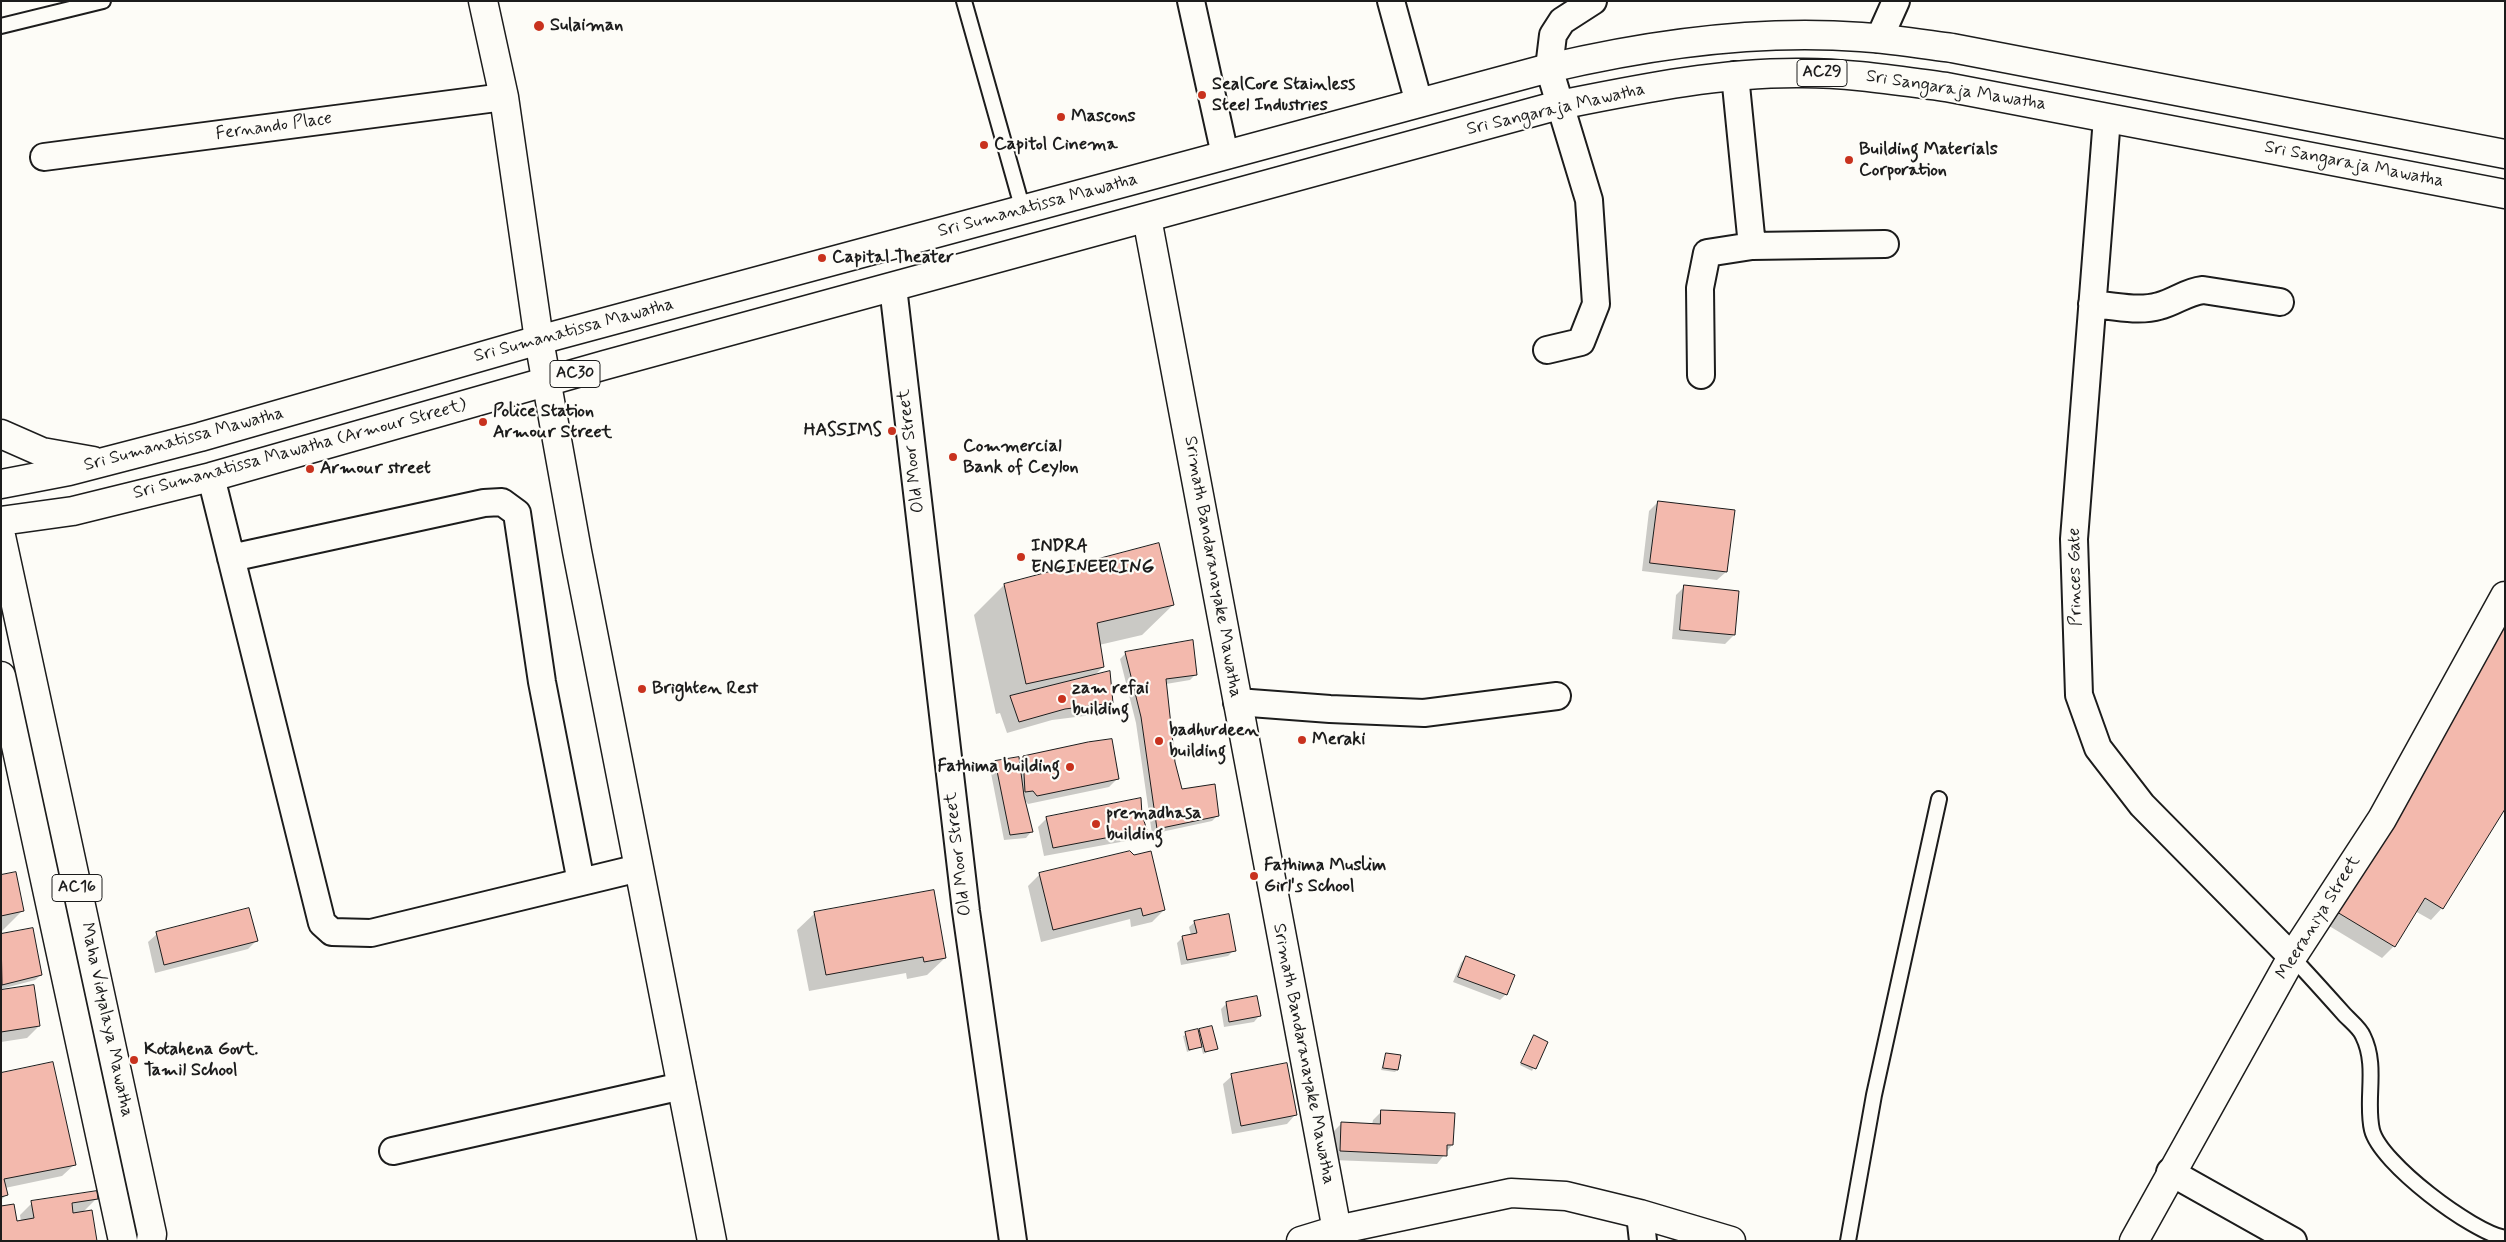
<!DOCTYPE html>
<style>
body{margin:0}
#map{position:relative;width:2506px;height:1242px;overflow:hidden;background:#fdfcf7;font-family:Mynerve,sans-serif}
canvas{display:block}
.frame{position:absolute;inset:0;border:2px solid #1c1c1c;pointer-events:none}
</style>
<div id="map">
<canvas width="2506" height="1242"></canvas>
<div class="frame"></div>
</div>
<script>
const ctx = document.querySelector('canvas').getContext('2d');
ctx.lineJoin = 'round';
function paint(path, color) {
  ctx.fillStyle = color;
  ctx.fill(path, 'evenodd');
}
function stroke(path, color, width, dash) {
  ctx.strokeStyle = color;
  ctx.lineWidth = width;
  ctx.lineCap = dash ? 'butt' : 'round';
  ctx.setLineDash(dash || []);
  ctx.stroke(path);
}
function label(font, color, halo, rows, align = 'center') {
  ctx.font = font + ' Mynerve,sans-serif';
  ctx.lineWidth = 4.5;
  ctx.setLineDash([]);
  ctx.textBaseline = 'middle';
  ctx.strokeStyle = halo;
  ctx.fillStyle = color;
  for (const [text, x, y, turn = 0] of rows) {
    ctx.save();
    ctx.translate(x, y);
    ctx.rotate((+turn || 0) * Math.PI / 180);
    ctx.textAlign = isNaN(turn) ? turn : align;
    if (halo) ctx.strokeText(text, 0, 0);
    ctx.fillText(text, 0, 0);
    ctx.restore();
  }
}
paint(new Path2D(`
 M 1658,502 L 1726,572 L 1717,580 L 1642,571 L 1649,511 Z
 M 1004,585 L 1173,605 L 1142,635 L 1099,645 L 1103,667 L 1093,677 L 1112,702 L 1100,714 L 1052,720 L 1007,733 L 1000,713 L 996,714 L 974,615 Z
 M 1685,586 L 1734,635 L 1725,644 L 1672,639 L 1676,595 Z
 M 2505,621 L 2505,807 L 2442,908 L 2431,920 L 2415,911 L 2394,946 L 2382,958 L 2321,921 Z
 M 1126,653 L 1196,674 L 1190,680 L 1166,684 L 1174,762 L 1181,790 L 1218,815 L 1212,821 L 1152,834 L 1136,723 L 1120,659 Z
 M 1023,757 L 1118,778 L 1109,787 L 1028,804 L 1023,798 L 1031,832 L 1026,838 L 1004,840 L 990,768 L 995,762 L 1019,762 Z
 M 1047,818 L 1146,830 L 1137,839 L 1044,856 L 1038,827 Z
 M 1040,874 L 1164,910 L 1152,922 L 1131,927 L 1130,919 L 1041,942 L 1028,886 Z
 M 1,876 L 23,910 L 1,932 Z
 M 815,913 L 945,958 L 927,975 L 907,979 L 906,973 L 809,991 L 797,930 Z
 M 1195,922 L 1234,950 L 1228,956 L 1181,965 L 1177,943 L 1183,937 L 1191,935 L 1189,927 Z
 M 157,934 L 257,940 L 248,949 L 155,973 L 148,942 Z
 M 1,935 L 41,975 L 35,980 L 1,989 Z
 M 1466,957 L 1513,976 L 1505,995 L 1500,1000 L 1453,982 L 1461,963 Z
 M 1,992 L 39,1026 L 27,1038 L 1,1042 Z
 M 1227,1003 L 1259,1016 L 1254,1022 L 1224,1027 L 1221,1009 Z
 M 1200,1030 L 1216,1048 L 1203,1054 L 1201,1046 L 1187,1052 L 1183,1036 Z
 M 1534,1037 L 1547,1042 L 1532,1071 L 1520,1065 Z
 M 1386,1055 L 1397,1070 L 1395,1072 L 1381,1070 Z
 M 1,1075 L 74,1165 L 62,1176 L 5,1188 L 6,1195 L 1,1200 Z
 M 1232,1076 L 1295,1115 L 1287,1124 L 1232,1134 L 1223,1084 Z
 M 1382,1111 L 1452,1145 L 1437,1164 L 1332,1160 L 1333,1132 L 1342,1123 L 1372,1125 L 1373,1120 Z
 M 97,1198 L 82,1213 L 16,1223 L 21,1222 L 20,1215 L 32,1203 Z`), '#0003');
const building = new Path2D(`
 M 1658,501 L 1735,510 L 1727,572 L 1650,563 Z
 M 1159,543 L 1174,605 L 1097,623 L 1104,667 L 1026,684 L 1004,584 Z
 M 1684,585 L 1739,591 L 1735,635 L 1680,630 Z
 M 2505,626 L 2505,809 L 2443,909 L 2425,898 L 2395,947 L 2332,909 Z
 M 1193,640 L 1197,675 L 1166,679 L 1175,762 L 1182,789 L 1215,784 L 1219,816 L 1157,829 L 1141,717 L 1125,652 Z
 M 1110,671 L 1113,703 L 1065,709 L 1019,722 L 1010,696 Z
 M 1112,739 L 1119,779 L 1037,796 L 1033,791 L 1025,792 L 1023,756 L 1088,742 Z
 M 1019,757 L 1024,796 L 1033,832 L 1010,835 L 995,761 Z
 M 1141,798 L 1142,815 L 1147,830 L 1053,848 L 1046,817 Z
 M 1130,851 L 1134,855 L 1151,851 L 1165,910 L 1143,916 L 1141,908 L 1053,930 L 1039,873 Z
 M 16,872 L 24,911 L 1,916 L 1,875 Z
 M 934,890 L 946,958 L 924,962 L 923,957 L 826,975 L 814,912 Z
 M 249,908 L 258,941 L 164,965 L 156,932 Z
 M 1229,914 L 1236,951 L 1187,960 L 1182,936 L 1197,933 L 1194,921 Z
 M 33,928 L 42,975 L 2,985 L 1,934 Z
 M 1466,956 L 1515,975 L 1507,995 L 1458,977 Z
 M 34,985 L 40,1026 L 1,1032 L 1,990 Z
 M 1257,996 L 1261,1016 L 1229,1022 L 1226,1002 Z
 M 1212,1026 L 1218,1049 L 1205,1052 L 1199,1029 Z
 M 1198,1029 L 1202,1047 L 1189,1050 L 1185,1032 Z
 M 1534,1035 L 1548,1042 L 1536,1069 L 1521,1063 Z
 M 1386,1053 L 1401,1055 L 1398,1070 L 1383,1068 Z
 M 53,1062 L 76,1165 L 4,1179 L 8,1195 L 1,1197 L 1,1073 Z
 M 1287,1063 L 1297,1115 L 1241,1126 L 1231,1074 Z
 M 1381,1110 L 1455,1113 L 1453,1145 L 1447,1145 L 1447,1156 L 1340,1151 L 1341,1122 L 1380,1124 Z
 M 97,1191 L 98,1199 L 72,1203 L 73,1213 L 92,1210 L 97,1241 L 1,1241 L 1,1206 L 14,1204 L 17,1221 L 34,1218 L 31,1201 Z`);
paint(building, '#f3b9ad');
stroke(building, '#1c1c1c', 1);
const lane = new Path2D(`
 M 964,1 L 1023,210
 M 1,26 L 103,1
 M 2292,957 C 2309,975 2326,994 2343,1013 C 2349,1020 2360,1028 2363,1036 C 2378,1066 2365,1100 2372,1130 C 2380,1163 2472,1232 2505,1238
 M 1848,1241 L 1874,1095 L 1939,799`);
const street = new Path2D(`
 M 1191,1 L 1225,155
 M 1391,1 L 1419,103
 M 1879,39 L 1896,1
 M 1735,75 L 1752,246
 M 2107,118 L 2074,539 L 2079,695 L 2098,748 L 2142,805 L 2292,957
 M 44,157 L 504,97
 M 893,287 L 966,911 L 1013,1241
 M 2092,304 C 2112,306 2139,312 2159,306 C 2175,302 2186,292 2203,290 L 2280,302
 M 1547,350 L 1581,342 L 1596,304 L 1589,200 L 1549,68 L 1553,35 L 1562,21 L 1593,1
 M 1701,375 L 1700,288 L 1707,253 L 1752,246 L 1885,244
 M 211,477 L 322,923 L 332,932 L 371,933 L 639,868
 M 231,558 L 484,503 L 502,502 L 517,513 L 542,682 L 581,882
 M 1237,702 L 1330,709 L 1424,713 L 1557,696
 M 393,1151 L 682,1086
 M 2170,1172 L 2293,1241
 M 1640,1214 L 1643,1241`);
const secondary = new Path2D(`
 M 483,1 L 504,97 L 539,340 L 577,551 L 712,1241
 M 1147,218 L 1339,1241
 M 1301,1241 L 1337,1230 L 1511,1193 L 1566,1196 L 1640,1214 L 1731,1241
 M 2134,1241 L 2292,957 L 2382,819 L 2505,596`);
const primary = new Path2D(`
 M 1,434 L 42,452 L 93,461
 M 1,484 L 69,471 L 200,437 L 539,340 L 1549,68 C 1651,44 1756,29 1861,37 C 1891,39 1922,44 1952,48 L 2505,154
 M 1,521 L 73,511 L 211,477 L 605,365 L 1559,105 C 1639,89 1721,72 1803,73 C 1851,73 1899,81 1946,87 L 2505,194
 M 1,536 L 152,1234 L 151,1241
 M 1,676 L 123,1241`);
stroke(lane, '#1c1c1c', 18);
stroke(street, '#1c1c1c', 30);
stroke(secondary, '#1c1c1c', 31);
stroke(primary, '#1c1c1c', 31);
stroke(lane, '#fdfcf7', 14);
stroke(street, '#fdfcf7', 26);
stroke(secondary, '#fdfcf7', 28);
stroke(primary, '#fdfcf7', 28);
for (const [x, y, r, color] of [
 [539,26,6,"#c8321e"],
 [1202,95,5,"#c8321e"],
 [1061,117,5,"#c8321e"],
 [984,145,5,"#c8321e"],
 [1849,160,5,"#c8321e"],
 [822,258,5,"#c8321e"],
 [483,422,5,"#c8321e"],
 [892,431,5,"#c8321e"],
 [953,457,5,"#c8321e"],
 [310,469,5,"#c8321e"],
 [1021,557,5,"#c8321e"],
 [642,689,5,"#c8321e"],
 [1062,699,5,"#c8321e"],
 [1302,740,5,"#c8321e"],
 [1159,741,5,"#c8321e"],
 [1070,767,5,"#c8321e"],
 [1096,824,5,"#c8321e"],
 [1254,876,5,"#c8321e"],
 [134,1060,5,"#c8321e"]
]) {
  const dot = new Path2D();
  dot.arc(x, y, r, 0, 2 * Math.PI);
  ctx.fillStyle = color;
  ctx.fill(dot);
  stroke(dot, '#fdfcf7', 2);
}
for (const [x, y, w] of [
 [1822,73,50],
 [575,374,50],
 [77,888,50]
]) {
  const box = new Path2D();
  box.roundRect(x - w / 2, y - 13.5, w, 27, 4);
  ctx.fillStyle = '#fdfcf7';
  ctx.fill(box);
  stroke(box, '#1c1c1c', 1);
}
label('bold 16px', '#1c1c1c', null, [
 ["AC29",1822,73],
 ["AC30",575,374],
 ["AC16",77,888]
]);
label('bold 18px', '#1c1c1c', '#fdfcf7', [
 ["Sulaiman",550,26],
 ["SealCore Stainless",1212,85],
 ["Steel Industries",1212,106],
 ["Mascons",1071,117],
 ["Capitol Cinema",994,145],
 ["Building Materials",1859,150],
 ["Corporation",1859,171],
 ["Capital Theater",832,258],
 ["Police Station",493,412],
 ["Armour Street",493,433],
 ["HASSIMS",882,431,"right"],
 ["Commercial",963,447],
 ["Bank of Ceylon",963,468],
 ["Armour street",320,469],
 ["INDRA",1031,547],
 ["ENGINEERING",1031,568],
 ["Brighten Rest",652,689],
 ["zam refai",1072,689],
 ["building",1072,710],
 ["badhurdeen",1169,731],
 ["building",1169,752],
 ["Meraki",1312,740],
 ["Fathima building",1060,767,"right"],
 ["premadhasa",1106,814],
 ["building",1106,835],
 ["Fathima Muslim",1264,866],
 ["Girl's School",1264,887],
 ["Kotahena Govt.",144,1050],
 ["Tamil School",144,1071]
], 'left');
label('18px', '#1c1c1c', '#fdfcf7', [
 ["Sri Sangaraja Mawatha",1956,91,9],
 ["Sri Sangaraja Mawatha",1556,110,-13],
 ["Fernando Place",274,127,-8],
 ["Sri Sangaraja Mawatha",2354,165,11],
 ["Sri Sumanatissa Mawatha",1038,206,-15],
 ["Sri Sumanatissa Mawatha",574,331,-15],
 ["Sri Sumanatissa Mawatha",184,440,-15],
 ["Sri Sumanatissa Mawatha (Armour Street)",300,450,-15],
 ["Old Moor Street",912,451,-97],
 ["Srimath Bandaranayake Mawatha",1212,567,80],
 ["Princes Gate",2076,577,-91],
 ["Old Moor Street",959,854,-97],
 ["Meeraniya Street",2319,918,-58],
 ["Maha Vidyalaya Mawatha",106,1020,78],
 ["Srimath Bandaranayake Mawatha",1303,1054,79]
]);
</script>
